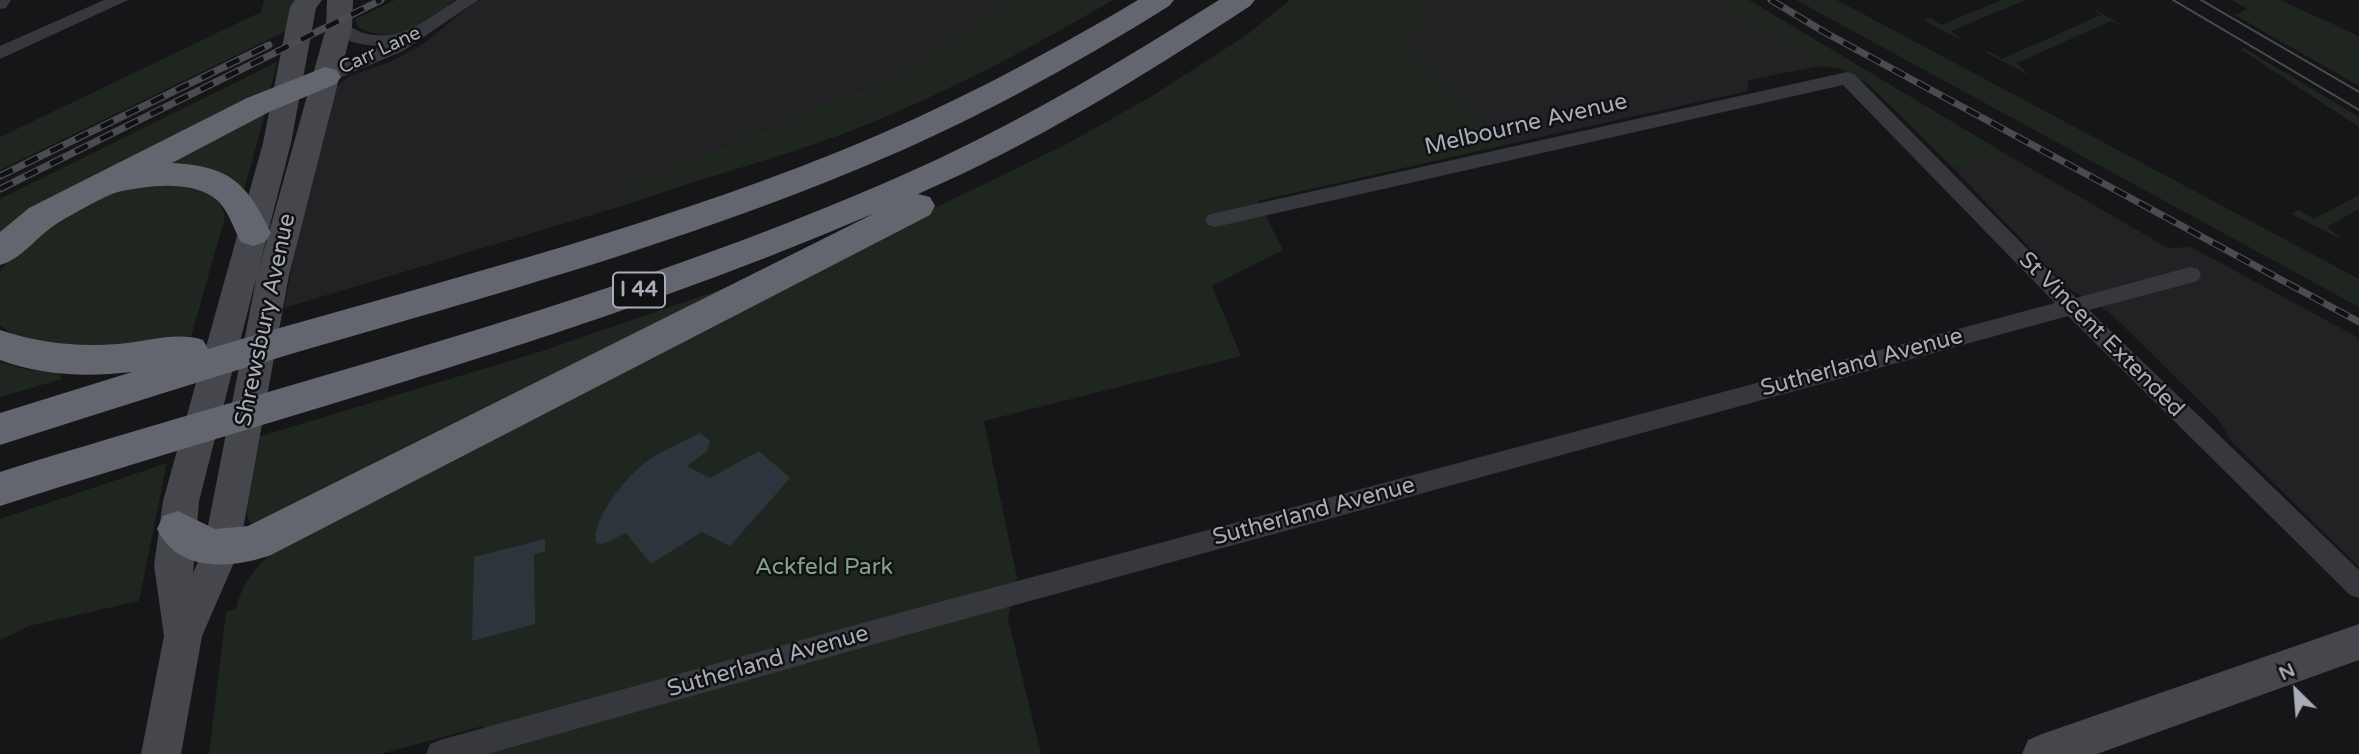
<!DOCTYPE html>
<style>
body{margin:0}
#map{position:relative;width:2359px;height:754px;overflow:hidden;background:#161618;font-family:"Varela Round",sans-serif}
canvas{display:block}
.north{position:absolute;left:2261px;top:656px;width:70px;height:70px;-webkit-text-stroke:5px #111113;paint-order:stroke;rotate:335deg;font-size:19px;font-weight:700;line-height:28px;text-align:center;color:#a8adb8}
.north::after{content:'';display:block;margin:auto;width:24px;height:32px;background:#a8adb8;clip-path:polygon(50% 0,100% 100%,50% 72%,0 100%)}
</style>
<div id="map">
<canvas width="2359" height="754"></canvas>
<div class="north">N</div>
</div>
<script>
const ctx = document.querySelector('canvas').getContext('2d');
ctx.lineJoin = 'round';
function paint(path, color) {
  ctx.fillStyle = color;
  ctx.fill(path, 'evenodd');
}
function stroke(path, color, width, dash) {
  ctx.strokeStyle = color;
  ctx.lineWidth = width;
  ctx.lineCap = dash ? 'butt' : 'round';
  ctx.setLineDash(dash || []);
  ctx.stroke(path);
}
function label(font, color, halo, rows, align = 'center') {
  ctx.font = font + ' "Varela Round",sans-serif';
  ctx.lineWidth = 5;
  ctx.setLineDash([]);
  ctx.textBaseline = 'middle';
  ctx.strokeStyle = halo;
  ctx.fillStyle = color;
  for (const [text, x, y, turn = 0] of rows) {
    ctx.save();
    ctx.translate(x, y);
    ctx.rotate((+turn || 0) * Math.PI / 180);
    ctx.textAlign = isNaN(turn) ? turn : align;
    if (halo) ctx.strokeText(text, 0, 0);
    ctx.fillText(text, 0, 0);
    ctx.restore();
  }
}
paint(new Path2D(`
 M 476,0 L 1011,0 L 899,74 L 627,186 L 632,203 L 284,308 L 302,211 L 335,89 L 347,77 L 392,61 L 423,44 Z
 M 1433,0 L 1716,0 L 1820,66 L 1749,80 L 1747,91 L 1509,144 L 1412,53 L 1409,39 L 1431,29 L 1418,11 Z
 M 2011,157 L 2168,248 L 2191,247 L 2359,338 L 2359,567 L 2232,442 L 2218,419 L 2110,313 L 2068,288 L 1952,167 Z`), '#222225');
paint(new Path2D(`
 M 264,0 L 296,0 L 286,31 L 0,170 L 0,137 L 261,12 Z
 M 395,0 L 455,0 C 426,22 396,46 359,28 L 355,19 Z
 M 1011,0 L 1113,0 C 1026,51 935,99 840,135 C 772,160 701,178 632,203 L 627,186 L 899,74 Z
 M 1290,0 L 1433,0 L 1418,11 L 1431,29 L 1409,39 L 1412,53 L 1509,144 L 1258,201 L 1283,250 L 1212,286 L 1241,356 L 984,421 L 1017,578 L 1008,619 L 1041,754 L 482,754 L 483,726 L 380,754 L 209,754 L 226,612 L 236,609 C 243,579 260,563 282,543 L 879,235 L 1069,143 L 1152,96 L 1248,34 Z
 M 1716,0 L 1749,0 L 2011,157 L 1952,167 L 1869,85 L 1842,69 L 1820,66 Z
 M 1796,0 L 1837,0 L 2359,279 L 2359,307 Z
 M 2002,0 L 2026,0 L 1951,31 L 1963,41 L 1923,20 L 1930,18 L 1941,25 Z
 M 2232,0 L 2280,0 L 2359,36 L 2359,86 L 2235,15 L 2247,9 Z
 M 2089,6 L 2127,28 L 2111,21 L 2017,63 L 2029,75 L 1985,52 L 1989,51 L 2002,59 L 2101,15 Z
 M 2244,48 L 2359,117 L 2359,127 L 2240,49 Z
 M 277,62 L 269,94 L 0,237 L 0,199 Z
 M 266,109 L 244,191 C 223,166 188,170 157,169 Z
 M 184,183 C 205,189 219,194 225,217 L 191,337 L 129,351 L 19,339 L 0,325 L 0,272 L 17,249 L 42,226 L 117,190 Z
 M 2359,195 L 2359,209 L 2327,227 L 2343,240 L 2291,214 L 2299,210 L 2314,219 Z
 M 734,285 L 268,524 L 251,524 C 238,501 253,461 258,437 L 539,352 Z
 M 0,362 L 28,370 L 58,371 L 62,379 L 0,397 Z
 M 167,463 L 139,601 L 29,626 L 0,640 L 0,519 Z`), '#1e261f');
paint(new Path2D(`
 M 700,433 L 710,441 L 707,451 L 687,466 L 710,478 L 759,451 L 790,478 L 730,546 L 702,532 L 651,564 L 626,533 L 603,544 L 596,543 C 591,519 627,476 646,462 C 662,450 683,442 700,433 Z
 M 545,539 L 545,551 L 534,554 L 535,624 L 472,641 L 474,557 Z`), '#2c353c');
paint(new Path2D(`
 M 0,0 L 11,0 L 6,8 L 0,9 Z
 M 104,0 L 128,0 L 0,59 L 0,46 Z
 M 457,0 L 478,0 L 403,51 L 332,81 L 325,83 L 316,77 L 318,73 L 383,46 C 366,46 341,42 330,28 L 333,24 C 345,21 352,29 363,33 C 401,43 427,19 457,0 Z
 M 1847,72 L 1854,74 L 2076,298 L 2190,267 L 2198,269 L 2201,275 L 2198,281 L 2089,310 L 2359,570 L 2359,598 L 2350,595 L 2068,316 L 917,632 L 488,754 L 426,754 L 430,744 L 440,740 L 917,608 L 2055,303 L 1843,85 L 1215,227 L 1208,225 L 1205,220 L 1208,215 L 1215,213 Z`), '#37383d');
paint(new Path2D(`
 M 295,0 L 322,0 L 316,8 L 291,143 L 199,501 L 193,573 L 203,551 L 257,275 L 326,28 L 327,0 L 353,0 L 352,28 L 289,275 L 239,551 L 202,636 L 181,754 L 141,754 L 164,636 L 154,565 L 163,501 L 263,143 L 290,7 Z
 M 2359,624 L 2359,660 L 2097,754 L 2022,754 L 2028,740 L 2042,734 Z`), '#45474d');
paint(new Path2D(`
 M 1138,0 L 1174,0 L 1169,6 C 1071,67 970,123 863,167 C 681,243 490,296 301,351 C 200,381 100,413 0,445 L 0,413 L 132,372 C 86,377 43,376 0,360 L 0,330 C 39,343 76,347 118,344 C 145,342 177,331 203,340 L 208,349 C 420,286 635,234 840,151 C 944,109 1042,57 1138,0 Z
 M 1219,0 L 1255,0 L 1250,6 C 1142,77 1037,142 918,194 L 930,197 L 935,206 L 930,215 L 271,555 C 232,569 178,573 157,529 L 163,516 L 178,511 L 215,529 L 248,526 L 875,213 C 593,335 292,412 0,506 L 0,472 C 314,374 639,297 938,159 C 1036,113 1128,57 1219,0 Z
 M 325,67 L 336,70 L 341,77 L 336,84 L 269,112 L 172,163 C 230,166 247,183 271,233 L 265,242 L 253,246 L 241,242 C 233,228 229,211 217,200 C 192,179 146,186 118,192 C 108,194 61,220 52,227 C 34,240 21,259 0,265 L 0,232 L 29,208 L 247,98 Z`), '#63666e');
stroke(new Path2D(`
 M 2173,0 L 2359,110
 M 2201,0 L 2359,92`), '#4a4c52', 2);
const rail = new Path2D(`
 M 1771,0 L 1826,33 L 2359,322
 M 0,176 L 269,45
 M 0,189 L 381,0`);
stroke(rail, '#4a4c52', 7);
stroke(rail, '#111113', 4.5, [14]);
label('19px', '#a8adb8', '#111113', [
 ["Carr Lane",380,51,-25]
]);
for (const [x, y, w] of [
 [639,290,52]
]) {
  const box = new Path2D();
  box.roundRect(x - w / 2, y - 17.5, w, 35, 5);
  ctx.fillStyle = '#111113';
  ctx.fill(box);
  stroke(box, '#a8adb8', 2);
}
label('bold 21px', '#a8adb8', null, [
 ["I 44",639,290]
]);
label('23px', '#a8adb8', '#111113', [
 ["Melbourne Avenue",1526,125,-13],
 ["Shrewsbury Avenue",266,320,-78],
 ["St Vincent Extended",2101,335,45],
 ["Sutherland Avenue",1862,363,-15],
 ["Sutherland Avenue",1314,512,-15],
 ["Sutherland Avenue",768,662,-16]
]);
label('23px', '#7fa381', '#111113', [
 ["Ackfeld Park",824,568]
]);
</script>
